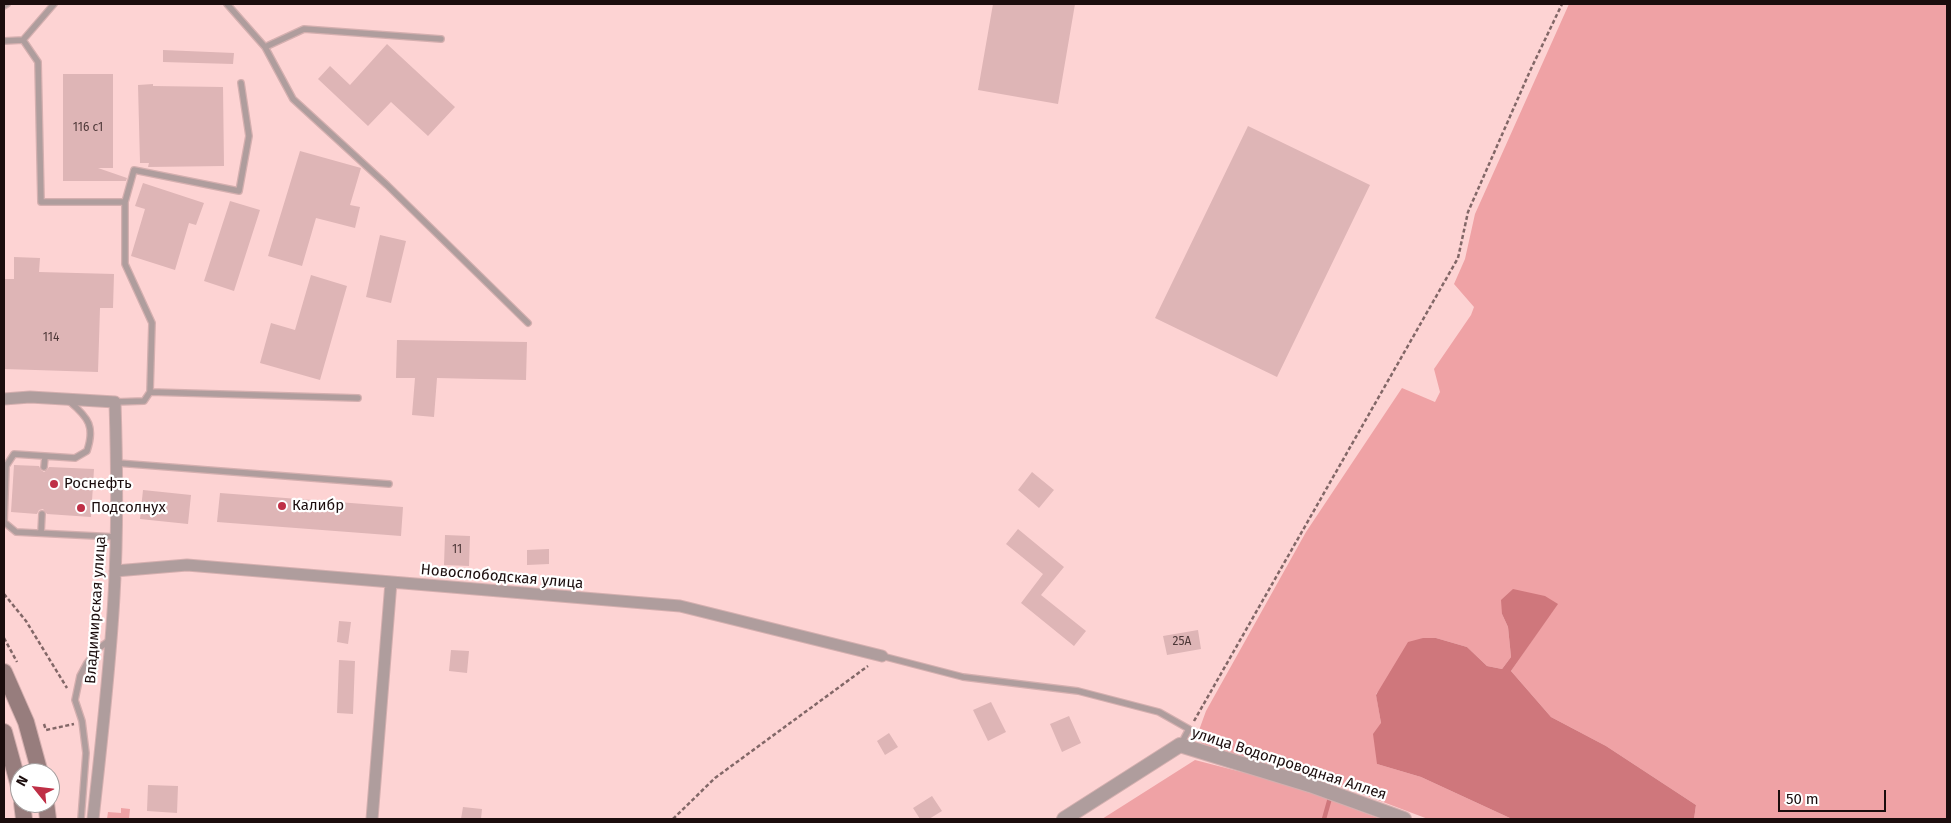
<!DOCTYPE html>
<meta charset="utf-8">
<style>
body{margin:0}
#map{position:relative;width:1951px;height:823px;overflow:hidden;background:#fdd3d3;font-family:"Fira Sans",sans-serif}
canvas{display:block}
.frame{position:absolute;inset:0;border:5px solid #1b0d0d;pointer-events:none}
.north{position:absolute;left:10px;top:763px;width:50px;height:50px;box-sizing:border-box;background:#fff;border:1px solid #a49e9e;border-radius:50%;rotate:299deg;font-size:14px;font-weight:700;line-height:20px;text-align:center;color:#1b0d0d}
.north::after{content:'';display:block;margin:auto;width:18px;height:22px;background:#bf2f46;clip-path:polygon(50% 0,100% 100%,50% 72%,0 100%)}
.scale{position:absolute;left:1778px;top:790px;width:108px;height:22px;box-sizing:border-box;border:2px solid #1b0d0d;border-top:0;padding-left:6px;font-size:15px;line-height:18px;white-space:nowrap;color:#1b0d0d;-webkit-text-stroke:4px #fff;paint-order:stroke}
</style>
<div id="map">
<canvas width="1951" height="823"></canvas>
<div class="frame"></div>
<div class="north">N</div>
<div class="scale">50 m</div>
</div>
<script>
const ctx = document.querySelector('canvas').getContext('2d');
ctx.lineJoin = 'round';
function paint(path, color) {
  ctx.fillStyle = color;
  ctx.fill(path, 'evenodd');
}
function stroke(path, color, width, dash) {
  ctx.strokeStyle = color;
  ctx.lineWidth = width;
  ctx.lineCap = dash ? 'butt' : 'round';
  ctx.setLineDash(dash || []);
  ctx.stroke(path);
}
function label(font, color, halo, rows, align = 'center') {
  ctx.font = font + ' "Fira Sans",sans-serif';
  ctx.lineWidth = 4.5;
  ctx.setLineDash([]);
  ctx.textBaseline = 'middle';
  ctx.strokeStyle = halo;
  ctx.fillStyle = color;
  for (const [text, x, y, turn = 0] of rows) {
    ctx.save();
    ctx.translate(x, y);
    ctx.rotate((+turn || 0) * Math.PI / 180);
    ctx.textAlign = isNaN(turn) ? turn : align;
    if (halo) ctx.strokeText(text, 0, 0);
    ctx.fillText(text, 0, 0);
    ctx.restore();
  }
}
paint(new Path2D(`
 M 1569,4 L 1947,4 L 1947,819 L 1694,819 L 1696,805 L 1606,746 L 1551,717 L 1511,671 L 1557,604 L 1502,614 L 1508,627 L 1511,657 L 1502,669 L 1487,666 L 1467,647 L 1436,638 L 1376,694 L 1381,723 L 1377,764 L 1421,777 L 1512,819 L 1428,819 L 1362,794 L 1346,786 L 1346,789 L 1309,776 L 1203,747 L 1198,733 L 1206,711 L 1306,532 L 1402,388 L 1435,402 L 1440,392 L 1434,369 L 1471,315 L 1474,307 L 1454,284 L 1465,259 L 1475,214 Z
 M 1195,760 L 1288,784 L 1381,819 L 1102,819 Z
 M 121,808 L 130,809 L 129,819 L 107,819 L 108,812 L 121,813 Z`), '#efa2a5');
paint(new Path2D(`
 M 1513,589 L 1545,596 L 1558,604 L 1511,671 L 1551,717 L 1606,746 L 1696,805 L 1694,819 L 1512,819 L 1421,777 L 1377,764 L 1373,734 L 1381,723 L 1376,695 L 1408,642 L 1423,638 L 1436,638 L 1467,647 L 1487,666 L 1502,669 L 1511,657 L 1508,627 L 1502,614 L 1501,600 Z`), '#cf777c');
stroke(new Path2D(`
 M 1324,819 L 1335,780`), '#cf777c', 4.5);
paint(new Path2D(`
 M 993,4 L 1075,4 L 1058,104 L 978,90 Z
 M 387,44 L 455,107 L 428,136 L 391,102 L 368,126 L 318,79 L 330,66 L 350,85 Z
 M 163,50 L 234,53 L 233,64 L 163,62 Z
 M 63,74 L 113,74 L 113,168 L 98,168 L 127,178 L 126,181 L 63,181 Z
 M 153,84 L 153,86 L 223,87 L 224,166 L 148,167 L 149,163 L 140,163 L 138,85 Z
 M 1248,126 L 1370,185 L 1277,377 L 1155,318 Z
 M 300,151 L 361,168 L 350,205 L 360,207 L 355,228 L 316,218 L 302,266 L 268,256 Z
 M 143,183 L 204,203 L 196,225 L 189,223 L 175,270 L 131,256 L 145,209 L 135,206 Z
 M 230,201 L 260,210 L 234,291 L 204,281 Z
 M 380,235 L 406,241 L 391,303 L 366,297 Z
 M 14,257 L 40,258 L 39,272 L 114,274 L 113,308 L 100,308 L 98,372 L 4,369 L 4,279 L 14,279 Z
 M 311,275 L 347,286 L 320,380 L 260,363 L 271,323 L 295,330 Z
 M 397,340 L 527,342 L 526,380 L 437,378 L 434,417 L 412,415 L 415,378 L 396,378 Z
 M 14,465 L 39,466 L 41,470 L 44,472 L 47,470 L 49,467 L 94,469 L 91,517 L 47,514 L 43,509 L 39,510 L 37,514 L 11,512 Z
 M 1032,472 L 1054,490 L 1039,508 L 1018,490 Z
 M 143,490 L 191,495 L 188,524 L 140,519 Z
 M 220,493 L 403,507 L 401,536 L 217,522 Z
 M 1018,529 L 1064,567 L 1041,595 L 1086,631 L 1074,646 L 1021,603 L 1043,574 L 1006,544 Z
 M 445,535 L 470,536 L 469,566 L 444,565 Z
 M 549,549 L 549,564 L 527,565 L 527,550 Z
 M 339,621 L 351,622 L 348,644 L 337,642 Z
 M 1198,630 L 1201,649 L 1167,655 L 1163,636 Z
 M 451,650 L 469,651 L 467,673 L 449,671 Z
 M 339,660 L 355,661 L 353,714 L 337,713 Z
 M 991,702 L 1006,732 L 988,741 L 973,710 Z
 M 1069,716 L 1081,743 L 1062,752 L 1050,724 Z
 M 889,733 L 898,747 L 885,755 L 877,741 Z
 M 148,785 L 178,786 L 177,813 L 147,811 Z
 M 932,796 L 942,811 L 929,819 L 920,819 L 913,808 Z
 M 463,807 L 482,809 L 481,819 L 461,819 Z`), '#deb5b6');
const service = new Path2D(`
 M 227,4 L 265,47 L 304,29 L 441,39
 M 4,6 L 7,4
 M 23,40 L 38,62 L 41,202 L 125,202 L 134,170 L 239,191 L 249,136 L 241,83
 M 4,41 L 23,40 L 54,4
 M 265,47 L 293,99 L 387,185 L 528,323
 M 150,392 L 358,398
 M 70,402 C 89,418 95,427 87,451 L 75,458 L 14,454 L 6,466 L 4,522 L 16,532 L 116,537
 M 115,402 L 144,401 L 150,392 L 152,323 L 125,264 L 125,202
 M 117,463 L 389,484
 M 44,467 L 45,457
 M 41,533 L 42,514
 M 882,656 L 963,677 L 1078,691 L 1159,712 L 1189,729 L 1181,744
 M 81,819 L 86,753 L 82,721 L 75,700 L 80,676 L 87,663 L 99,648 L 110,640`);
const minor = new Path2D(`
 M 4,399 L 30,397 L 115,402 C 117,466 118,531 114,596 C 110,670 101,745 93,819
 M 115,571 L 187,565 L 680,606 L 882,656
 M 372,819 L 391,582`);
const tertiary = new Path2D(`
 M 1064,819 L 1180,745 L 1310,785 L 1404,819`);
const secondary = new Path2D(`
 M 4,672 L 26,722 L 40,773
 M 4,732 L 20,790
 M 22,803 L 24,819
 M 46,803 L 48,819`);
stroke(service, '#d4afaf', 8);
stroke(minor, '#d4afaf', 13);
stroke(tertiary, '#d4afaf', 16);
stroke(secondary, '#d4afaf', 18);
stroke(new Path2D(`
 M 4,594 L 26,621 L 67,688
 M 4,638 L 17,662
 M 1194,721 L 1458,258 L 1468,212 L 1530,71 L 1562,4
 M 44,724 L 46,730 L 74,724
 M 673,819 L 715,778 L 868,666`), '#826767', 2.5, [4, 2.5]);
stroke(service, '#af9d9d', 5.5);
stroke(minor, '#af9d9d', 11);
stroke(tertiary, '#af9d9d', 14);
stroke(secondary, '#977d7d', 16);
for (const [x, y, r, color] of [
 [54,484,5,"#bf2f46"],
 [282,506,5,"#bf2f46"],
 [81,508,5,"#bf2f46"]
]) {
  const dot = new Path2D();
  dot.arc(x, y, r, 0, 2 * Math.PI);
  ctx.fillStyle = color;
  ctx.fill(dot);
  stroke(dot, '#fff', 2);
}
label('12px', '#4c3737', null, [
 ["116 с1",88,128],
 ["114",51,338],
 ["11",457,550],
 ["25А",1182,642]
]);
label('15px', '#1b0d0d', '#fff', [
 ["Роснефть",64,484],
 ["Калибр",292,506],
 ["Подсолнух",91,508]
], 'left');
label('15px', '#1b0d0d', '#fff', [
 ["Новослободская улица",502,577,5],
 ["Владимирская улица",96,610,-86],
 ["улица Водопроводная Аллея",1289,764,18]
]);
</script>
